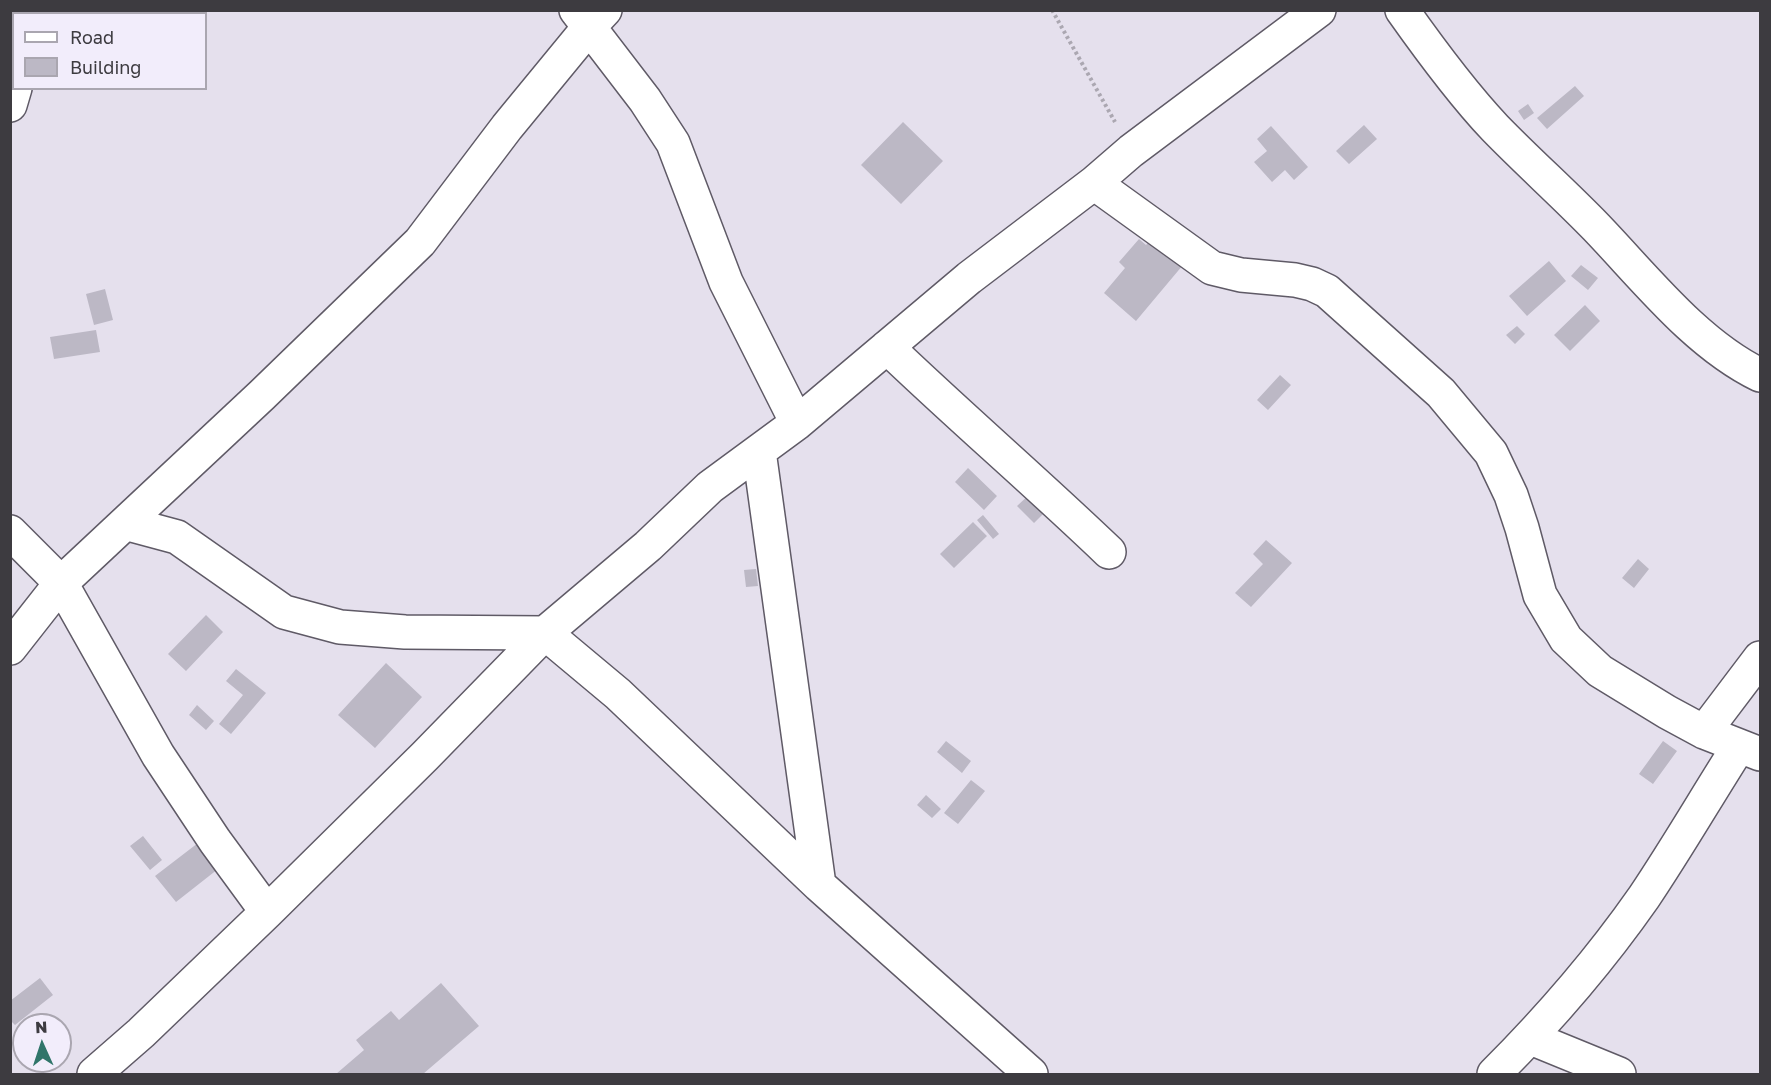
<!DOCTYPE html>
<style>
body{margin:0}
#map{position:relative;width:1771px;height:1085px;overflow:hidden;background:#e5e0ed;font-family:"Golos Text",sans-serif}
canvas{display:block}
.frame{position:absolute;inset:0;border:12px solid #3d3b40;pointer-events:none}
.legend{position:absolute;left:12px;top:12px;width:195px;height:78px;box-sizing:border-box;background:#f2edfb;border:2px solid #aaa6b0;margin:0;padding:8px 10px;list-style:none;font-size:18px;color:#3d3b40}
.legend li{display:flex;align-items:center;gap:12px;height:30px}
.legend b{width:30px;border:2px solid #aaa6b0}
.north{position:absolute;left:12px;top:1013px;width:60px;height:60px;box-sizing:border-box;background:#f2edfb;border:2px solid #aaa6b0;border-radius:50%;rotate:357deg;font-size:16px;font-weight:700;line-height:24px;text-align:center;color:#3d3b40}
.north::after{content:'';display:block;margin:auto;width:21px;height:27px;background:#30756a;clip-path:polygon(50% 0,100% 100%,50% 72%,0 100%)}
</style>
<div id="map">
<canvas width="1771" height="1085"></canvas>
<div class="frame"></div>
<ul class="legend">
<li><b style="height:8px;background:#fff"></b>Road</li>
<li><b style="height:16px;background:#bcb8c5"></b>Building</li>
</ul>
<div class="north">N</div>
</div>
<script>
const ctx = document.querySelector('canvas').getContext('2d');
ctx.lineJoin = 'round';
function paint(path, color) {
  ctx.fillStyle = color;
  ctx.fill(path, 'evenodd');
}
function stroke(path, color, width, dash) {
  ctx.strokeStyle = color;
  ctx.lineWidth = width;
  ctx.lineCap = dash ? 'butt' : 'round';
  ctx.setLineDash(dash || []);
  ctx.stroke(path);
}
paint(new Path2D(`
 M 1575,86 L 1584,96 L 1547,129 L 1537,118 Z
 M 1528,104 L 1534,113 L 1524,120 L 1518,111 Z
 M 903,122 L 943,161 L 901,204 L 861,165 Z
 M 1364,125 L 1377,139 L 1349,164 L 1336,151 Z
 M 1271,126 L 1308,167 L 1294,180 L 1285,170 L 1272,182 L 1254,162 L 1267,151 L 1257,139 Z
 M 1157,233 L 1188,259 L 1136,321 L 1104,293 L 1125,268 L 1119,262 L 1139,239 L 1146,245 Z
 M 1549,261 L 1566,281 L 1527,316 L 1509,296 Z
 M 1581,265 L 1598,278 L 1588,290 L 1571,276 Z
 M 105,289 L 113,320 L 94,325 L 86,294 Z
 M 1585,305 L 1600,321 L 1570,351 L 1554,335 Z
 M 1517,326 L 1525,334 L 1515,344 L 1506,335 Z
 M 96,330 L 100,352 L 54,359 L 50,337 Z
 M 1280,375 L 1291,385 L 1268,410 L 1257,400 Z
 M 968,468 L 997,496 L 984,510 L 955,482 Z
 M 1031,493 L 1048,509 L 1034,523 L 1017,506 Z
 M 983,515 L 999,534 L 993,539 L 977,520 Z
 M 973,522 L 987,536 L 954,568 L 940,554 Z
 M 1266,540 L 1292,563 L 1251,607 L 1235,593 L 1263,564 L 1253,554 Z
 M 1638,559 L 1649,569 L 1634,588 L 1622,578 Z
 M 756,569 L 758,586 L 746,587 L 744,570 Z
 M 206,615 L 223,632 L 186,671 L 168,654 Z
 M 386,663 L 422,697 L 375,748 L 338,715 Z
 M 236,669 L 266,693 L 231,734 L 219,724 L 243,695 L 226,681 Z
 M 197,705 L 214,721 L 206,730 L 189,715 Z
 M 946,741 L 971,761 L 962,773 L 937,752 Z
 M 1663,741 L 1677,751 L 1653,784 L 1639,774 Z
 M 971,780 L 985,791 L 958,824 L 944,813 Z
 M 926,795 L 941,809 L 932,818 L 917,805 Z
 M 143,836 L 162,860 L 150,870 L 130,846 Z
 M 198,843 L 218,869 L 176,902 L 155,876 Z
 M 40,978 L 53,995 L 15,1025 L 10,1020 L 10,1001 Z
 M 441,983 L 479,1026 L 423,1074 L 336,1074 L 364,1050 L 356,1040 L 391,1011 L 399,1020 Z`), '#bcb8c5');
const minor = new Path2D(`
 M 576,10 L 645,100 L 673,143 L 726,282 L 797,423
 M 1402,10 C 1431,51 1461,92 1495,128 C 1528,162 1563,193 1596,227 C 1645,278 1696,344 1760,375
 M 31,14 L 32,10
 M 10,105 L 15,88
 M 1094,183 L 1212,268 L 1241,275 L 1295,280 L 1312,284 L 1327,291 L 1441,393 L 1491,453 L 1511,495 L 1522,528 L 1540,595 L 1566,639 L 1600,671 L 1667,712 L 1704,732 L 1760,754
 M 887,347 C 960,417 1036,482 1109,552
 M 759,451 L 819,885
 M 125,523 L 177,537 L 284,612 L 340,627 L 405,632 L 545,633 L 618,694 L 819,885 L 1031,1074
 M 10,532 L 61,583 L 158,755 L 215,841 L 267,912
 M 10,648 L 61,583 L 262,395 L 420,242 L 507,127 L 590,26 L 605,10
 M 1704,732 L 1760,658
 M 1531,1038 L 1619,1074
 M 94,1074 L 141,1033 L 267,912 L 425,756 L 545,633 L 648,546 L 710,487 L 797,423 L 969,278 L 1094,183 L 1131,151 L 1319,10
 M 1494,1074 C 1548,1020 1600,960 1644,897 C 1677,848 1707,796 1739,746`);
stroke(minor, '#5f5a66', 36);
stroke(new Path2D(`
 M 1052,10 L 1115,122`), '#aba7b1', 4, [3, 3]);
stroke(minor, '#fff', 33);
</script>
